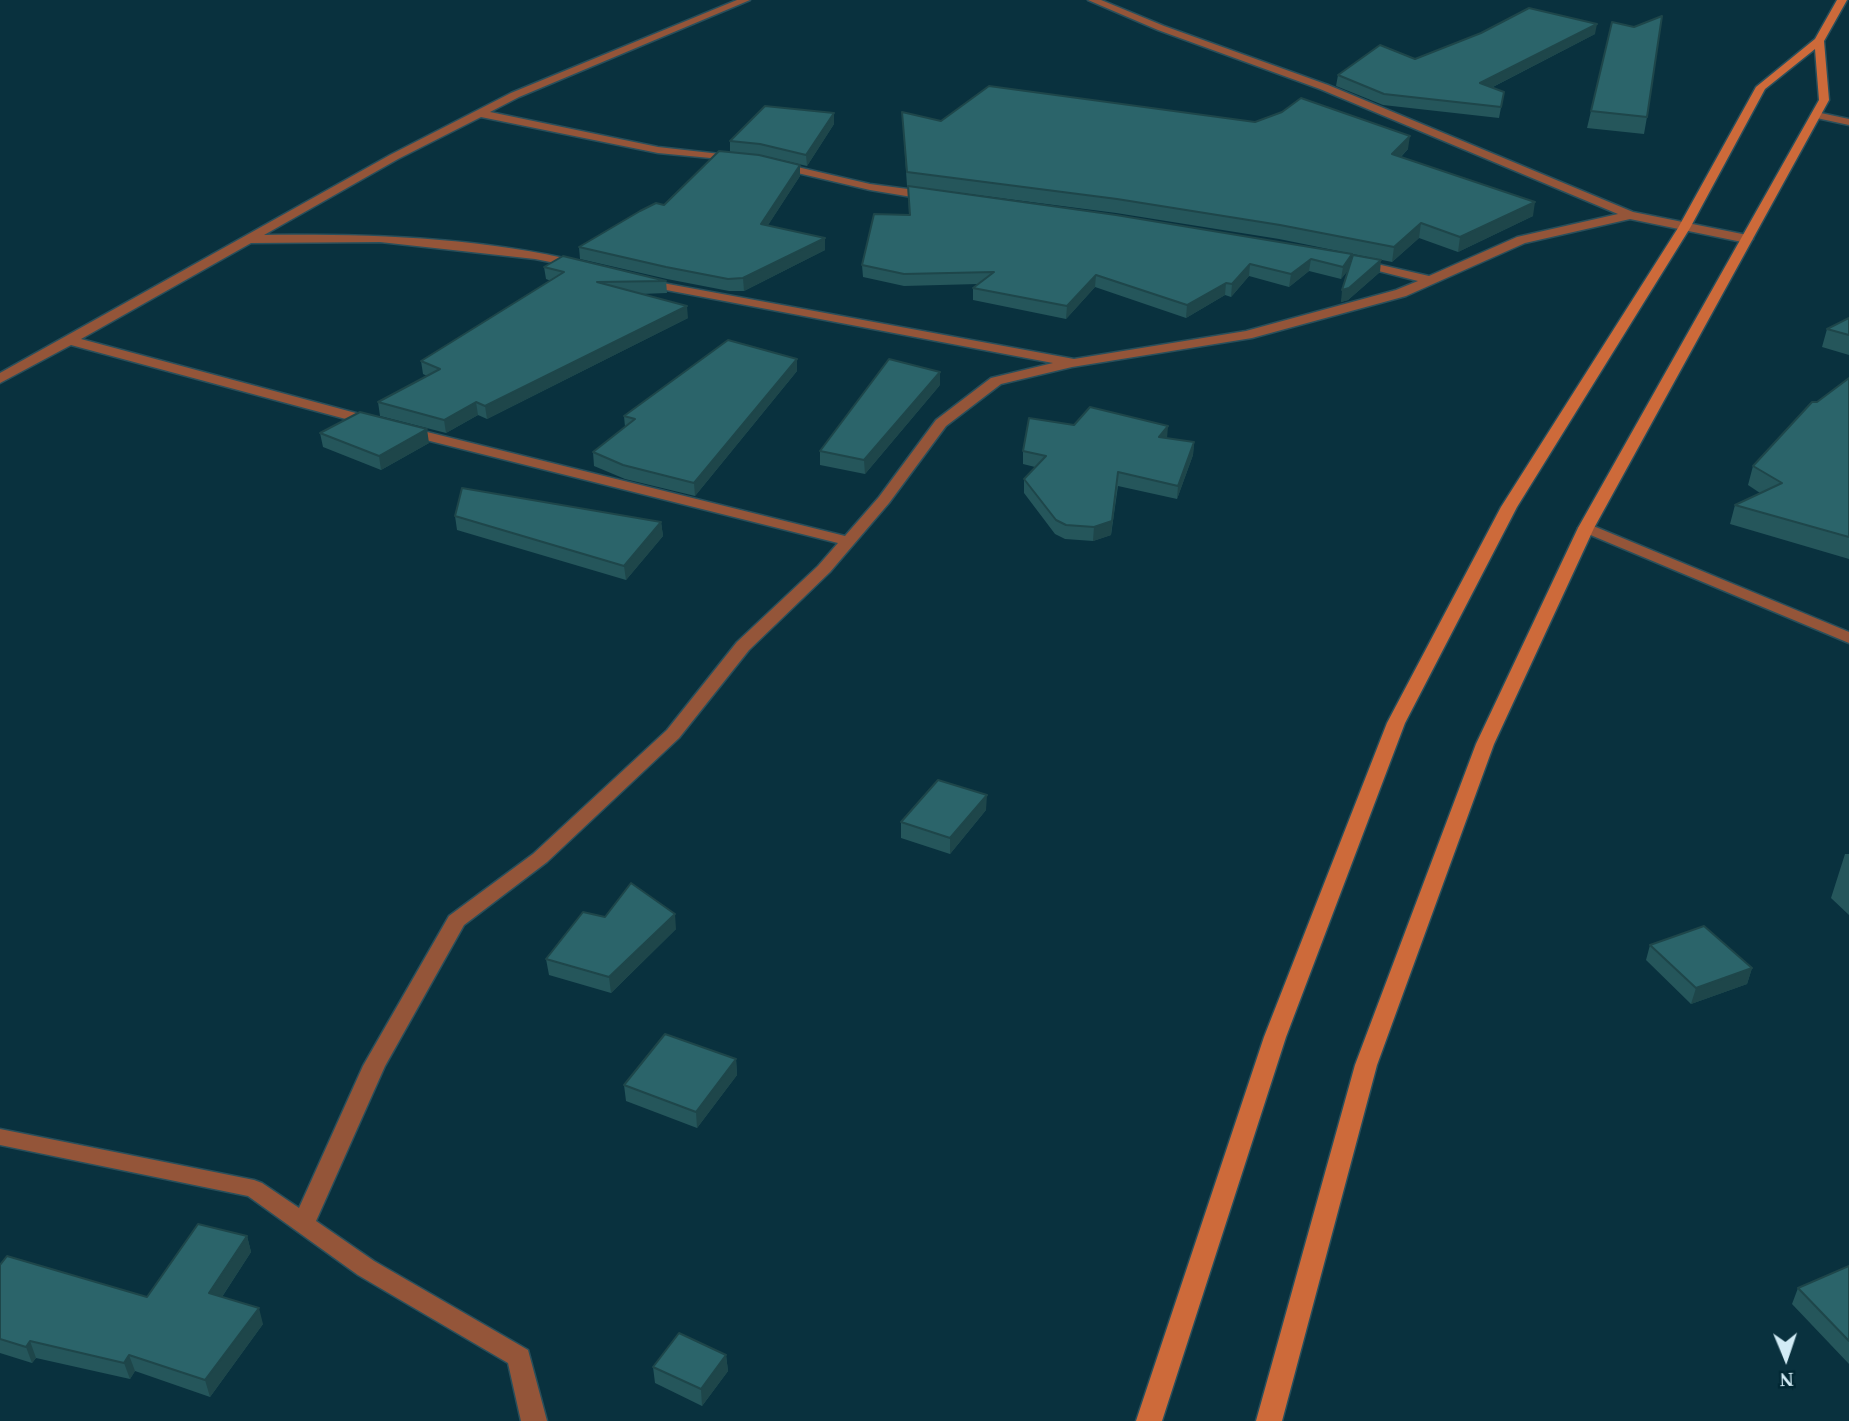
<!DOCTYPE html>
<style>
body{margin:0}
#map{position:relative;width:1849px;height:1421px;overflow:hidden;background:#09313e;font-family:Georgia,serif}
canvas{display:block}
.north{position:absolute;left:1751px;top:1323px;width:70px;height:70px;-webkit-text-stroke:5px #002733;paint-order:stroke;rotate:178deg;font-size:19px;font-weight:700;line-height:28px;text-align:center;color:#d2ecf6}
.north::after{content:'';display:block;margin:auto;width:24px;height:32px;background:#d2ecf6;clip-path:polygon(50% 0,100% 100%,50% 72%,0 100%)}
</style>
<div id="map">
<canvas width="1849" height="1421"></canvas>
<div class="north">N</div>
</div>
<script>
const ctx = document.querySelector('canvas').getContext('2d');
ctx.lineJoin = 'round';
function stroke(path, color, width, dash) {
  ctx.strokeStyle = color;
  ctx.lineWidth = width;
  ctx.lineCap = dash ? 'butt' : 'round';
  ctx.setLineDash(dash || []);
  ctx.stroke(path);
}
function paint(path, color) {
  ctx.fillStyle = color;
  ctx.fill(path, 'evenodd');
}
const minor = new Path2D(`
 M 737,0 L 750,0 L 519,97 L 490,112 L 658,147 L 738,156 L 742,157 L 742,161 L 658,153 L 481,117 L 398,159 L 264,235 C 370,234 478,237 581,262 L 581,268 L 535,259 L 380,242 L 251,243 L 81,339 L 378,419 L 378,425 L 368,425 L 71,345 L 0,383 L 0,373 L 390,155 L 511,93 Z
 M 1088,0 L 1101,0 L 1164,26 L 1328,85 L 1633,212 L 1747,235 L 1753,239 L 1747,243 L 1630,219 L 1525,243 L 1406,296 L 1252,338 L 1072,367 L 1001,384 L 946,426 L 889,503 L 830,572 L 749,650 L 679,738 L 547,862 L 464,925 L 385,1066 L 316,1221 L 374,1261 L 528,1350 L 547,1421 L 521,1421 L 508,1363 L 358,1275 L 248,1196 L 0,1145 L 0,1129 L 254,1180 L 262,1183 L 299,1208 L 363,1066 L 449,916 L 533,854 L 667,730 L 737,642 L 818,566 L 838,543 L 402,434 L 400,431 L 402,428 L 407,427 L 845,536 L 879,497 L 936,420 L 991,378 L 1053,363 L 645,286 L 639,282 L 641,279 L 1074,359 L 1246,331 L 1396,290 L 1418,281 L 1355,265 L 1355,259 L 1429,276 L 1517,237 L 1618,214 L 1320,89 L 1158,30 Z
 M 1816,112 L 1849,119 L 1849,125 L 1812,117 L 1812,113 Z
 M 776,162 L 870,184 L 930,192 L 936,196 L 930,200 L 870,190 L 772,167 L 770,165 Z
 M 1586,523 L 1849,632 L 1849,643 L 1581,531 L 1578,528 L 1581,525 Z`);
const secondary = new Path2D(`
 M 1837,0 L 1847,0 L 1824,41 L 1829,100 L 1594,528 L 1494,744 L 1377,1065 L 1282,1421 L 1256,1421 L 1355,1065 L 1476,744 L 1578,528 L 1819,100 L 1815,49 L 1765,89 L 1690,228 L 1517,507 L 1405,723 L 1286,1037 L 1162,1421 L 1136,1421 L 1264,1037 L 1387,723 L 1501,507 L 1678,228 L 1756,87 L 1815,39 Z`);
stroke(minor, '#294f5b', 3);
stroke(secondary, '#294f5b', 3);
paint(minor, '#945539');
paint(secondary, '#cd6a3a');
paint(new Path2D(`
 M 1595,34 L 1491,88 L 1504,92 L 1499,118 L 1383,105 L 1336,86 L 1338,75 L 1415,59 Z
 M 1591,111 L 1647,117 L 1644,134 L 1587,128 Z
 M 902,112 L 941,121 L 1408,149 L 1401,157 L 1533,216 L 1458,252 L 1419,238 L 1392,262 L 1279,239 L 1116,213 L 907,186 Z
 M 834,113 L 834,124 L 807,166 L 760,155 L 800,165 L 800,176 L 768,225 L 825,250 L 744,291 L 729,291 L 667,279 L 580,259 L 579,247 L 664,205 L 730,152 L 730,141 Z
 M 908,186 L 1116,215 L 1380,272 L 1348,300 L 1341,302 L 1348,270 L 1341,279 L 1309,271 L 1289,287 L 1249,276 L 1231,297 L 1225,295 L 1186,318 L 1095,287 L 1066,319 L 973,300 L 973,288 L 978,284 L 904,286 L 863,277 L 862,265 L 909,215 Z
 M 544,267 L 666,281 L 667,293 L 641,294 L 688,318 L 487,419 L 478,415 L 446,433 L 380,416 L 378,402 L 427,376 L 423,374 L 421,361 L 551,281 L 546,279 Z
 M 1849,318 L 1849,355 L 1822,347 L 1827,329 Z
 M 797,359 L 797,371 L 695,496 L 625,479 L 594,466 L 593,452 L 625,427 L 624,416 Z
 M 1849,378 L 1849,559 L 1730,524 L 1735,505 L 1760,493 L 1748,485 L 1753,466 L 1817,402 Z
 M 940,385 L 865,474 L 820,465 L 820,451 Z
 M 320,433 L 429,443 L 381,470 L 323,447 Z
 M 1168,438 L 1194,442 L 1193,455 L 1177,499 L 1118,486 L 1111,535 L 1093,541 L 1065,539 L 1055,534 L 1024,493 L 1024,479 L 1035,467 L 1023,464 L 1023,451 Z
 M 455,516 L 661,522 L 663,536 L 626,580 L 457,530 Z
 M 986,810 L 950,854 L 901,838 L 901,822 Z
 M 1845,854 L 1849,854 L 1849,915 L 1831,898 Z
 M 605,917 L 676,929 L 611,993 L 549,975 L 546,959 Z
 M 1650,945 L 1752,968 L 1747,984 L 1691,1004 L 1646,960 Z
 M 736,1059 L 737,1075 L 697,1128 L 626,1101 L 624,1085 Z
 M 247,1236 L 251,1252 L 222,1297 L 263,1324 L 210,1397 L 135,1371 L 130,1379 L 36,1358 L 32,1363 L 0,1353 L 0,1265 L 147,1297 Z
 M 1849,1266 L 1849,1364 L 1792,1304 L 1798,1288 Z
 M 726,1355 L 728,1371 L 702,1406 L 655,1383 L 653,1367 Z`), '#25565b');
paint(new Path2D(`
 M 1597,24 L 1595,34 L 1479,94 L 1480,83 Z
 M 834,113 L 834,124 L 807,166 L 806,155 Z
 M 1410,136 L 1408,149 L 1390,168 L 1392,154 Z
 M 800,165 L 800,176 L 761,236 L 761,224 Z
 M 1535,202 L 1533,216 L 1458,252 L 1460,237 Z
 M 1421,223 L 1419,238 L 1392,262 L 1394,247 Z
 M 825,238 L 825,250 L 744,291 L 743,278 Z
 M 1352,254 L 1351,267 L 1341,279 L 1343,267 Z
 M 1311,259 L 1309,271 L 1289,287 L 1291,274 Z
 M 1381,260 L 1380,272 L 1348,300 L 1341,302 L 1342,290 Z
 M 1250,264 L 1249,276 L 1231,297 L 1232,284 Z
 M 1096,275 L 1095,287 L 1066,319 L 1067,306 Z
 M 1226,283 L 1225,295 L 1186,318 L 1187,305 Z
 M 687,306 L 688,318 L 487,419 L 485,406 Z
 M 797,359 L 797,371 L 695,496 L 694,483 Z
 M 940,372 L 940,385 L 865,474 L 864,460 Z
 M 476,402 L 478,415 L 446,433 L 444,420 Z
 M 1168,426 L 1167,439 L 1159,437 Z
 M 427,429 L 429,443 L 381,470 L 379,456 Z
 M 1194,442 L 1193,455 L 1177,499 L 1178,486 Z
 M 1118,472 L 1111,535 L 1093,541 L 1094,527 Z
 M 661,522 L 663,536 L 626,580 L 624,566 Z
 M 987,795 L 986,810 L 950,854 L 950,838 Z
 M 675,914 L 676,929 L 611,993 L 609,977 Z
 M 1752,968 L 1747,984 L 1691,1004 L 1696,988 Z
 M 736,1059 L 737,1075 L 697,1128 L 696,1112 Z
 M 247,1236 L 251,1252 L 214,1309 L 209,1293 Z
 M 259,1308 L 263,1324 L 210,1397 L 205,1380 Z
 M 30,1341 L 36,1358 L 32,1363 L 26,1347 Z
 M 129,1355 L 135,1371 L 130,1379 L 124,1363 Z
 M 726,1355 L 728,1371 L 702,1406 L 701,1389 Z`), '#1e464a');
const building = new Path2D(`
 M 1529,8 L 1597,24 L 1480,83 L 1504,92 L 1501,107 L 1384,94 L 1338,75 L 1380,45 L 1415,59 L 1481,33 Z
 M 1662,16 L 1647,117 L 1591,111 L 1612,22 L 1634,27 Z
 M 989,86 L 1255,122 L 1282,112 L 1301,98 L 1410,136 L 1392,154 L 1535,202 L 1460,237 L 1421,223 L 1394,247 L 1280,225 L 1117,199 L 907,172 L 902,112 L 941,121 Z
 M 765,106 L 834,113 L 806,155 L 760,144 L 730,141 Z
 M 719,151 L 759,155 L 800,165 L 761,224 L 825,238 L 743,278 L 728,279 L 666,267 L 579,247 L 640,211 L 656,203 L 664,205 Z
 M 908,186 L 1116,215 L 1352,254 L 1343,267 L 1311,259 L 1291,274 L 1250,264 L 1232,284 L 1226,283 L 1187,305 L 1096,275 L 1067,306 L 973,288 L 994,272 L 904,274 L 862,265 L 874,214 L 910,215 Z
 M 1353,255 L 1381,260 L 1349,288 L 1342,290 Z
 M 563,256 L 666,281 L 597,282 L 687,306 L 485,406 L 476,402 L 444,420 L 378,402 L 440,369 L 421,361 L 564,272 L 544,267 Z
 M 1849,318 L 1849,335 L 1827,329 Z
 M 728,340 L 797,359 L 694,483 L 623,465 L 593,452 L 635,419 L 624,416 Z
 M 889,359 L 940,372 L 864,460 L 820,451 Z
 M 1849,378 L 1849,537 L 1735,505 L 1782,483 L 1753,466 L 1812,402 L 1817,402 Z
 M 1090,407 L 1168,426 L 1159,437 L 1194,442 L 1178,486 L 1118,472 L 1112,521 L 1094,527 L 1066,525 L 1056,520 L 1024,479 L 1046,456 L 1023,451 L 1029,418 L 1074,425 Z
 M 360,412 L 427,429 L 379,456 L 320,433 Z
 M 462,488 L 661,522 L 624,566 L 455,516 Z
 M 938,780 L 987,795 L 950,838 L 901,822 Z
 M 631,883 L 675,914 L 609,977 L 546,959 L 583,912 L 605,917 Z
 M 1704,926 L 1752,968 L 1696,988 L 1650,945 Z
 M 665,1034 L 736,1059 L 696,1112 L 624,1085 Z
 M 198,1224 L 247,1236 L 209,1293 L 259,1308 L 205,1380 L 129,1355 L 124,1363 L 30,1341 L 26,1347 L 0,1339 L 0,1265 L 7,1256 L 147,1297 Z
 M 1849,1266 L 1849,1341 L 1798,1288 Z
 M 679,1333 L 726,1355 L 701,1389 L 653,1367 Z`);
paint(building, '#2b646a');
stroke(building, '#1e464a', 2);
</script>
